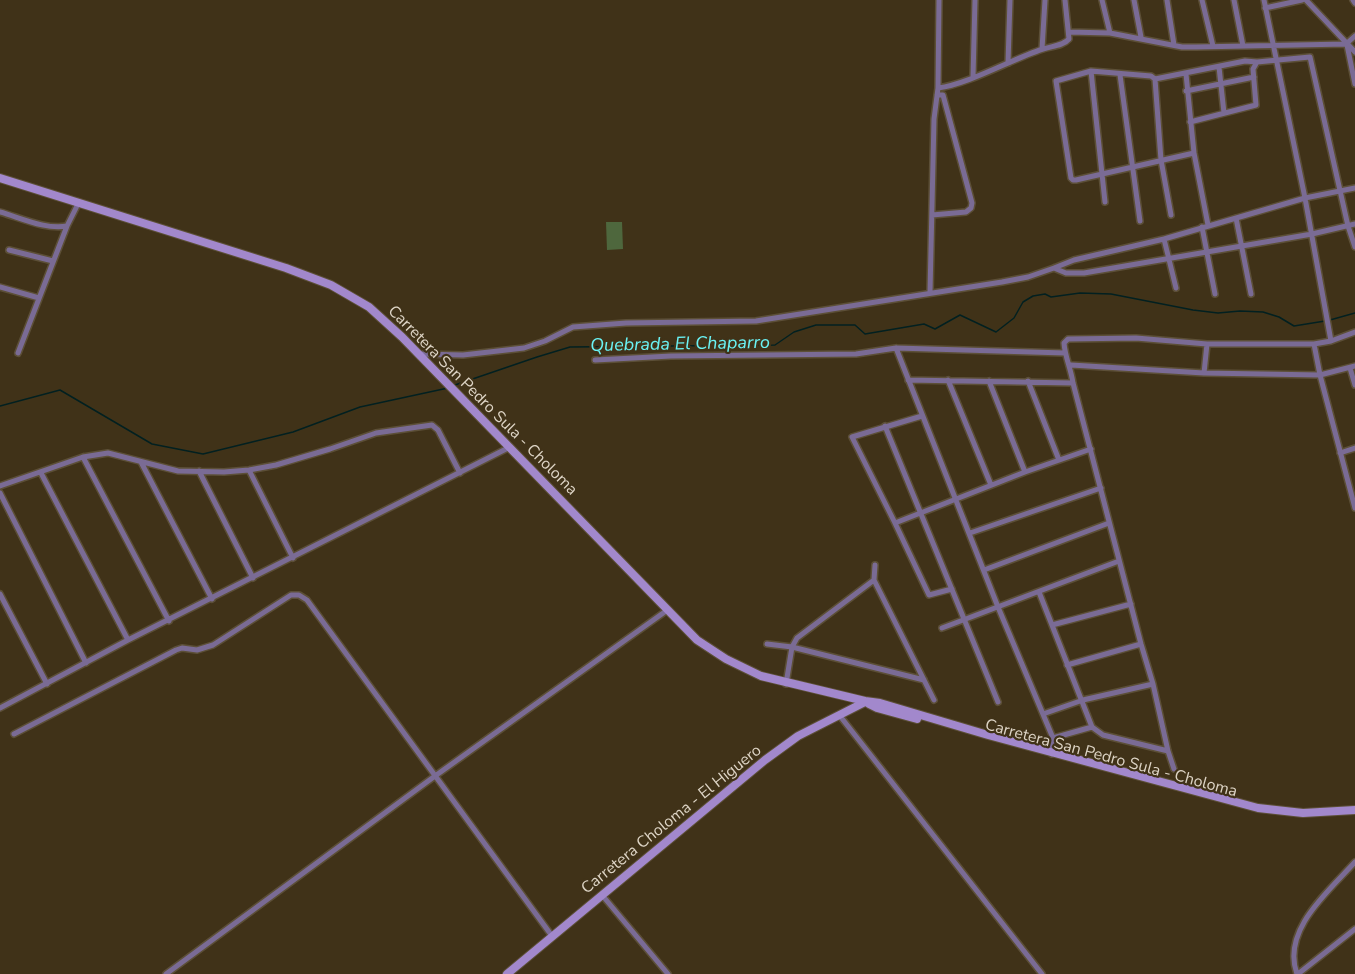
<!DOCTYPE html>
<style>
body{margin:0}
canvas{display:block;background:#403218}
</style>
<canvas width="1355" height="974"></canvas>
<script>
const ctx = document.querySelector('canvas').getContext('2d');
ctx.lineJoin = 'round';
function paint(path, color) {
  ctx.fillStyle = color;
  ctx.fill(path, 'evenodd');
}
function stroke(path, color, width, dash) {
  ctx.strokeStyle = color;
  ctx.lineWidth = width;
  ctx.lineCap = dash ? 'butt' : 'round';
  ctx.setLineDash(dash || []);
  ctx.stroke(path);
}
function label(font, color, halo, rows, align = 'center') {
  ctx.font = font + ' "Nunito Sans",sans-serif';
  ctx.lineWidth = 4.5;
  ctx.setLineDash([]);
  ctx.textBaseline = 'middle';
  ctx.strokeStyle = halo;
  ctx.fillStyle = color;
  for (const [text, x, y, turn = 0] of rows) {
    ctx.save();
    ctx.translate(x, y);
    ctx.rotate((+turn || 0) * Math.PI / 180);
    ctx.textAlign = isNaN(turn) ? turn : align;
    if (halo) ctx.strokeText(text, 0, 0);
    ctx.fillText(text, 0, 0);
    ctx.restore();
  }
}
paint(new Path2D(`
 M 606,222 L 622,222 L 623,249 L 607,250 Z`), '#4e673d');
stroke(new Path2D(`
 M 1330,320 L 1355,313
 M 455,385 L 537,357 L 570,347 L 775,345 L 794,332 L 816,325 L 855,325 L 865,334 L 924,324 L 935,329 L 960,315 L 996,332 L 1014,318 L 1023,302 L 1033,296 L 1045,294 L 1051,297 L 1080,293 L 1111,294 L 1193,310 L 1218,313 L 1240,311 L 1263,312 L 1279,317 L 1294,326 L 1325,321
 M 0,406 L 60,390 L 152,444 L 203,454 L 293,432 L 360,407 L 448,388`), '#022020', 1.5);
const street = new Path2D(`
 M 939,0 L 938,88 C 969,84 1012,59 1043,49 C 1052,46 1063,46 1069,39 L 1065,0
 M 1102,0 L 1110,33
 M 1134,0 L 1141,37
 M 1167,0 L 1174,45
 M 1202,0 L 1213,46
 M 1234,0 L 1243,46
 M 1264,0 L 1305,198 L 1331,341
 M 1306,0 L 1355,52
 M 1353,0 L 1355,3
 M 1265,8 L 1302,0
 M 1069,32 L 1110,33 L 1182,47 L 1196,47 L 1346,44 L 1355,36
 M 1347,45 L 1355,84
 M 1042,49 L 1045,0
 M 1008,63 L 1010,0
 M 1219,67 L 1224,113
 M 1091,71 L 1105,202
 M 1186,74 L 1194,153 L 1208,225
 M 1120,75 L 1140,221
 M 973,77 L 975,0
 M 1155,79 L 1245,61 L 1257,62
 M 1186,91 L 1254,77
 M 1190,122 L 1256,105 L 1253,69 L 1257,62 L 1310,57 L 1348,226 L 1355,247
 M 0,212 C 21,218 46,230 67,226 L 79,202
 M 932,215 L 966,212 L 971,208 L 972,203 L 943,95 L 937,95
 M 1171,215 L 1161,160 L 1155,79 L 1151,76 L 1091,71 L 1056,81 L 1071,178 L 1073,180 L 1076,180 L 1194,153
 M 1236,218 L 1251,294
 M 1202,227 L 1215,294
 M 1164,239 L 1176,288
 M 9,250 L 53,261
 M 1054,268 L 1066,273 L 1084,273 L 1312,234 L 1355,224
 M 0,287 L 39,298
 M 930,292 L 934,119 L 938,88
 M 1314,344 L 1320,375 L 1355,508
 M 896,348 L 998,607 L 1053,738 L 1052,754
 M 18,353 L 67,226
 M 421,354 L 463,355 L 524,348 L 545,341 L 573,327 L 626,323 L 756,321 L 1002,282 L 1028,277 L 1054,268 L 1074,260 L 1164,239 L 1305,198 L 1355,188
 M 595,360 L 671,356 L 856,354 L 896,348 L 1065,353
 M 1071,365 L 1204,373 L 1320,375 L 1355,366
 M 1350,368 L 1355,385
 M 1204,373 L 1207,344
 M 908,380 L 1073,383
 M 948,380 L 991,485
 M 989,381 L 1025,472
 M 1028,381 L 1059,460
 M 885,426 L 998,702
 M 1340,453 L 1355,448
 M 83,457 L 169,621
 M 141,462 L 212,599
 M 249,470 L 293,558
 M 199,471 L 253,578
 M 41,473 L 128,640
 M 0,486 L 83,457 L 108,453 L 178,471 L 224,472 L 249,470 L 276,465 L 330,449 L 376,433 L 432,425 L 438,430 L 460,473
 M 0,493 L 86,663
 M 895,523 L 852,437 L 922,416
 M 970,533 L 1101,488
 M 875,565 L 874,580 L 934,700
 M 984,570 L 1109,523
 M 952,589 L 929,595 L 895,523 L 1025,472 L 1091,449
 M 1039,592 L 1092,727
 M 0,594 L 47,684
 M 1052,625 L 1131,604
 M 942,628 L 1119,561
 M 767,644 L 792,647 L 924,680
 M 1067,665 L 1141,644
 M 786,684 L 792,647 L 797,638 L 874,580
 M 0,708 L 128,640 L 510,447
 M 1043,714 L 1083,700 L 1153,684
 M 840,716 L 1042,974
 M 14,734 L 176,650 L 182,648 L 197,650 L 213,645 L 291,595 L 299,595 L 307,600 L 552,936
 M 1053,738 L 1092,727 L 1103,735 L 1168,751
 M 1174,769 L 1168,751 L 1153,684 L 1141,644 L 1073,383 C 1071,369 1065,357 1064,343 L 1068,339 L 1136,338 L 1207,344 L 1314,344 L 1331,341 L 1355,332
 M 602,895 L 668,974
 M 166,974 L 435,776 L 666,611
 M 1297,974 C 1281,930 1329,891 1355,862
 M 1298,974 L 1355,929`);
const secondary = new Path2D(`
 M 0,178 L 286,268 L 331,285 L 369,307 L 402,337 L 697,640 L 726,659 L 761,676 L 865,701 L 880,703 L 988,735 L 1258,808 L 1303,813 L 1355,810
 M 869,704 L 877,708 L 917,719
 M 507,974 L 765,760 L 798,736 L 865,702`);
stroke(street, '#5c4f37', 8);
stroke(secondary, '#5c4f37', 10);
stroke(street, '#7a6b95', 5);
stroke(secondary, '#a288cc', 8);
label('16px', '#ddd4c5', '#403218', [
 ["Carretera San Pedro Sula - Choloma",482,401,45],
 ["Carretera San Pedro Sula - Choloma",1111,759,15],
 ["Carretera Choloma - El Higuero",672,820,-39]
]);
label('italic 18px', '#6af3f5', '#403218', [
 ["Quebrada El Chaparro",680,345,-1]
]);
</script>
